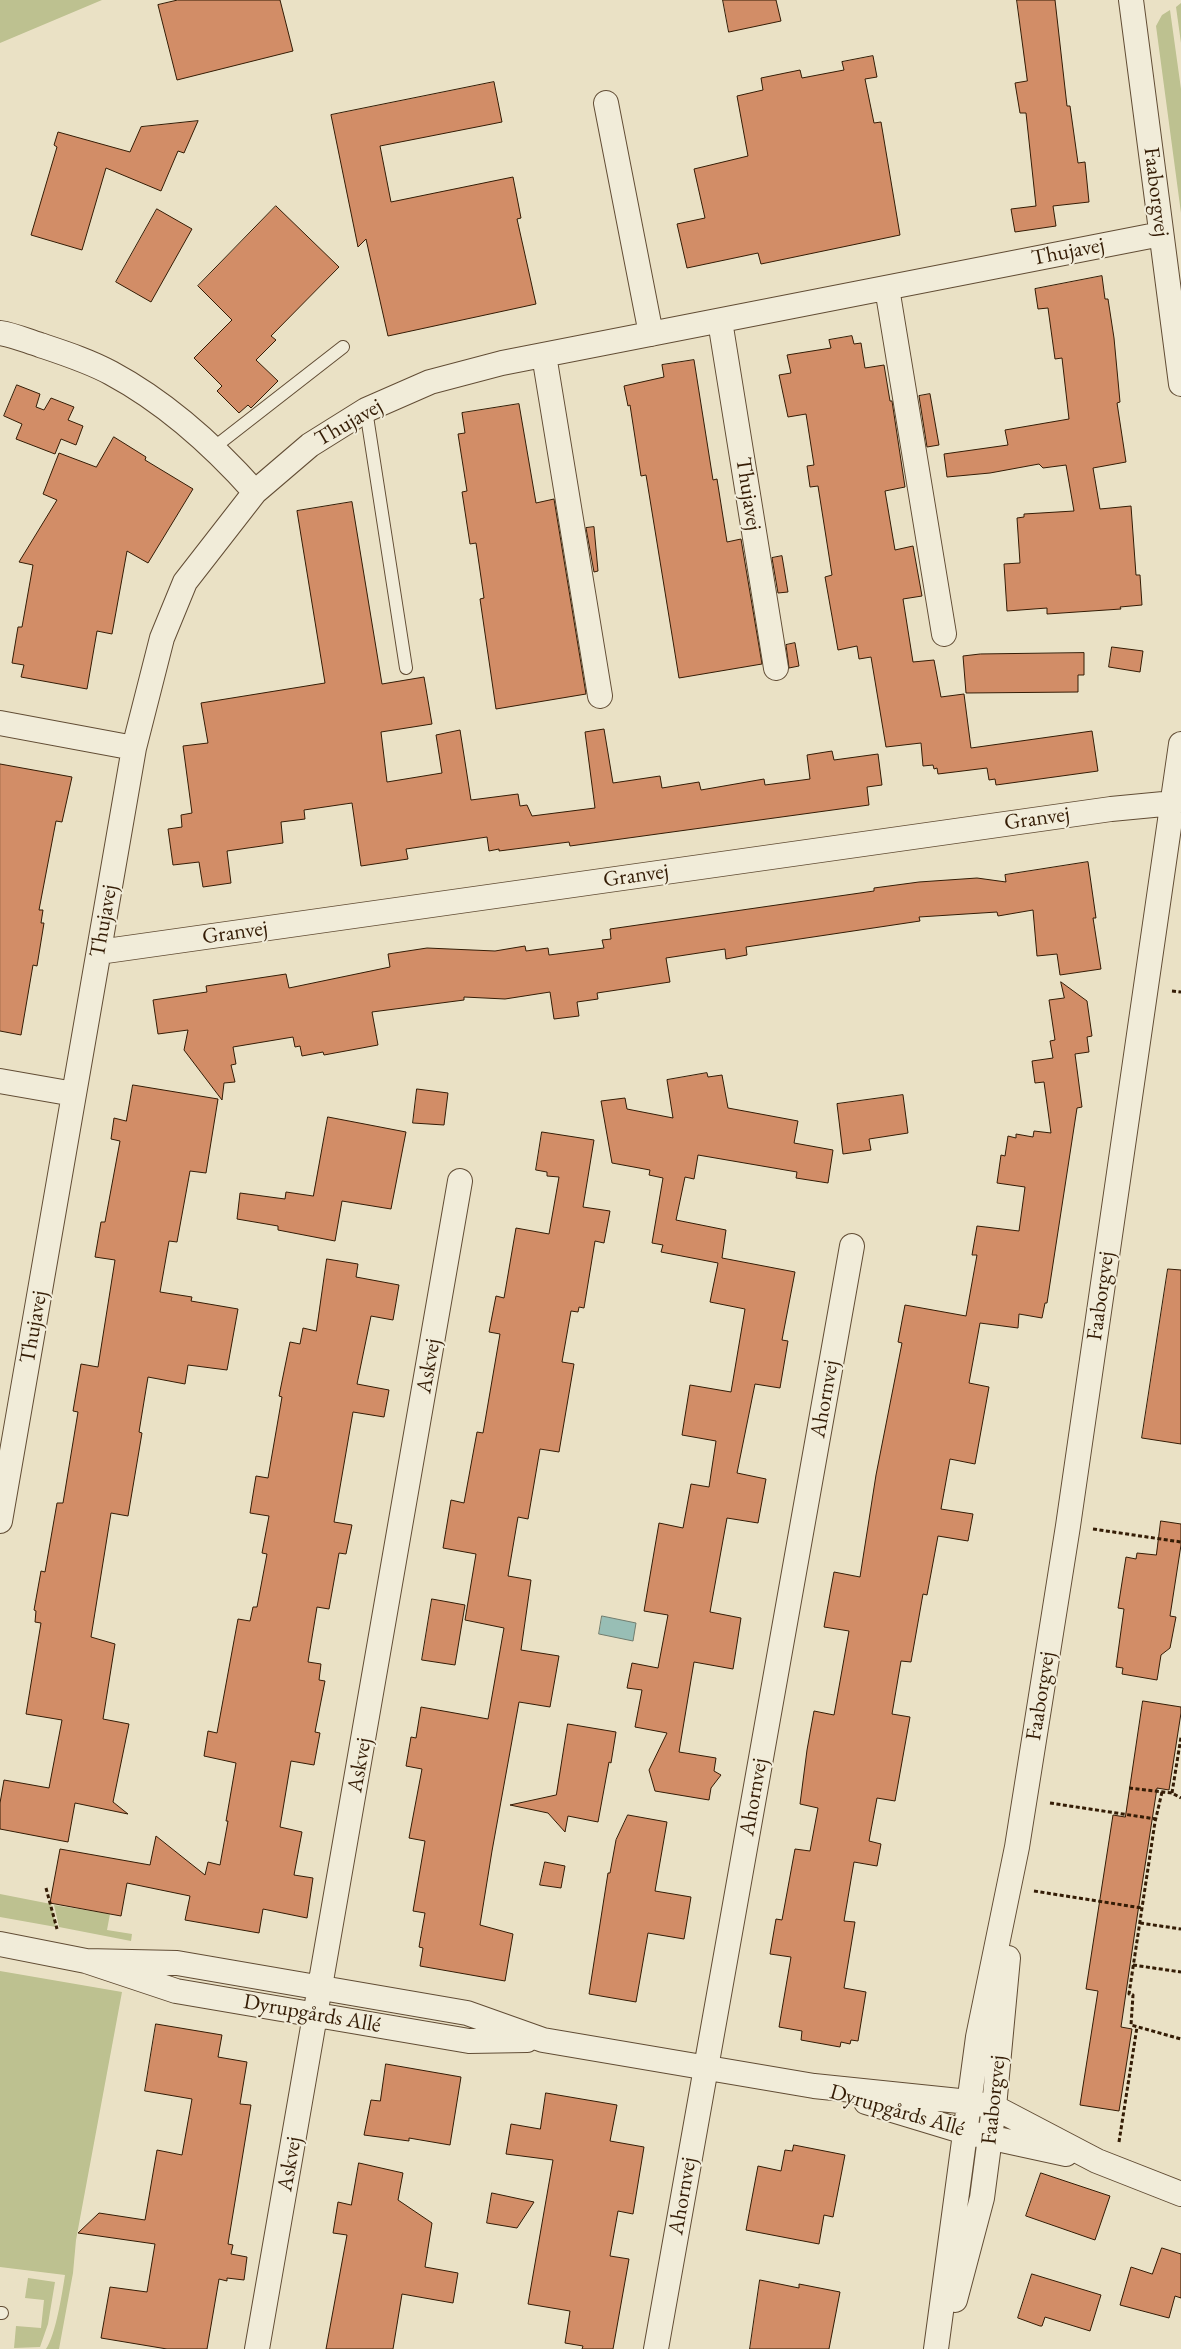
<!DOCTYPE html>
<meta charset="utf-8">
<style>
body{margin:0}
canvas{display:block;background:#eae1c5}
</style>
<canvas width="1181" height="2349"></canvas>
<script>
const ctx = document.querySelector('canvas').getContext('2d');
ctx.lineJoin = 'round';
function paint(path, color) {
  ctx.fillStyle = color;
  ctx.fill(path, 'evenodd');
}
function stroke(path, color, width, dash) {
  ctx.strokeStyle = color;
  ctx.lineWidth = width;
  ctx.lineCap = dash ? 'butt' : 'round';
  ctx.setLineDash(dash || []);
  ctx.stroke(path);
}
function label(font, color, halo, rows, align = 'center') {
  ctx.font = font + ' "EB Garamond",serif';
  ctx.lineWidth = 4;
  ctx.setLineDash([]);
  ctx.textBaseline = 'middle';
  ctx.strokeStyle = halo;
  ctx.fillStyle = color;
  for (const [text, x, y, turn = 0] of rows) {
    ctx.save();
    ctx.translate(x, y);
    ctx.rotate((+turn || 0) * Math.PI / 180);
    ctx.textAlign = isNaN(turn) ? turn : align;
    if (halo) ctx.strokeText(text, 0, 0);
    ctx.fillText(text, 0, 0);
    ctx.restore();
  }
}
paint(new Path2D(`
 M 0,0 L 102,0 L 0,43 Z
 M 1181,3 L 1181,43 L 1176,7 Z
 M 1170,10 L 1181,89 L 1181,213 L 1156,26 L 1162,15 Z
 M 0,1894 L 51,1904 L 56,1927 L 0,1917 Z
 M 54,1905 L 110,1914 L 107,1930 L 132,1934 L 131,1941 L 59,1927 Z
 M 0,1971 L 122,1992 L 76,2240 L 73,2273 L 59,2349 L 46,2349 C 56,2334 62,2294 65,2275 L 0,2267 Z
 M 28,2278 L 55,2282 L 48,2324 L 40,2347 L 14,2348 L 16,2326 L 41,2328 L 44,2300 L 25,2298 Z`), '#bdc190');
const water = new Path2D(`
 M 602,1616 L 636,1623 L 633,1641 L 599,1634 Z`);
paint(water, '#98beb5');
stroke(water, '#707d6f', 1);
const building = new Path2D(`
 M 178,0 L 280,0 L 293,51 L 177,80 L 158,5 Z
 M 723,0 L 776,0 L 781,21 L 729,32 Z
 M 1017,0 L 1055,0 L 1067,106 L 1070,106 L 1078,163 L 1085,162 L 1089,202 L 1053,206 L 1056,226 L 1015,232 L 1011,209 L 1036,206 L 1026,113 L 1020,113 L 1015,83 L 1027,81 Z
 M 873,56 L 877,77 L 865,79 L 874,123 L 881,122 L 900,235 L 761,264 L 758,253 L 687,268 L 677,224 L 705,218 L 694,169 L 748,156 L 737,96 L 763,90 L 761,78 L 800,70 L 802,78 L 844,70 L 842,62 Z
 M 494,82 L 502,122 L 380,146 L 391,202 L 513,177 L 521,218 L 517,219 L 536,304 L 388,336 L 366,239 L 358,247 L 331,115 Z
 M 198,121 L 184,153 L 178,151 L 161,191 L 106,168 L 82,250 L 31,235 L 57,147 L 54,145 L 58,132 L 130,152 L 141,127 Z
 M 276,206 L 339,267 L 271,336 L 276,340 L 256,360 L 278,381 L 251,408 L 248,405 L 239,413 L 217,391 L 222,386 L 194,358 L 232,320 L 198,286 Z
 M 157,209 L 192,229 L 151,302 L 116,282 Z
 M 1102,276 L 1105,299 L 1108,299 L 1114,338 L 1120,402 L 1117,403 L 1126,462 L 1093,468 L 1100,509 L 1131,506 L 1136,575 L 1140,575 L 1142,605 L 1120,607 L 1121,609 L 1047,614 L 1047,608 L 1007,611 L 1004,564 L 1020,563 L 1017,518 L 1024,517 L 1024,514 L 1074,511 L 1066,465 L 1043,468 L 1039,464 L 990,473 L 947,477 L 944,454 L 1008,445 L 1005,430 L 1069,419 L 1062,358 L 1055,359 L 1048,308 L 1038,309 L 1035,289 Z
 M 852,336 L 854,344 L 861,343 L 865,368 L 884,365 L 890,401 L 892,401 L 905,487 L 885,491 L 895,550 L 913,546 L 922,596 L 903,599 L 913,662 L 934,660 L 941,697 L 964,694 L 971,748 L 1092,731 L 1098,771 L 996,785 L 995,779 L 989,780 L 987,768 L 938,774 L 937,768 L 934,769 L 933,765 L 923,766 L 921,743 L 886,747 L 871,657 L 859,659 L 857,646 L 838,650 L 825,577 L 832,575 L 818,486 L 810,487 L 807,466 L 814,465 L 806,414 L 788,417 L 779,375 L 791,373 L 787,355 L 831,348 L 829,340 Z
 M 694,360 L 713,480 L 717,479 L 727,542 L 741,539 L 762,664 L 679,678 L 646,475 L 641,476 L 630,405 L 628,406 L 624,386 L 664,377 L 662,365 Z
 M 17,385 L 40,394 L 36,407 L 44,410 L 51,398 L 74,407 L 68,420 L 83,426 L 76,445 L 61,439 L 55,454 L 16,439 L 22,424 L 4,416 Z
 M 930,394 L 939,445 L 927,447 L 919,396 Z
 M 519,404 L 536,503 L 554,499 L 586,694 L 496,709 L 480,599 L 484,598 L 476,543 L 470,544 L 462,492 L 467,491 L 458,434 L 465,433 L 462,413 Z
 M 114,437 L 146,457 L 145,460 L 193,489 L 148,563 L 127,551 L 112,634 L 97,631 L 87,689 L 21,677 L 24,665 L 12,663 L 18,627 L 22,627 L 33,565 L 19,562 L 57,500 L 43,494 L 59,453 L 96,467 Z
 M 352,502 L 382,684 L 424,677 L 432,724 L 381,732 L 387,782 L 442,773 L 436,735 L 460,730 L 471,800 L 518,794 L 520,806 L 527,805 L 532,816 L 595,808 L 585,732 L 604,729 L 613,783 L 660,776 L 662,788 L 699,782 L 701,790 L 764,779 L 765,785 L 810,779 L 807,755 L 832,751 L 834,760 L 878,754 L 882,785 L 867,787 L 869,805 L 570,846 L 569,842 L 499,851 L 499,849 L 489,851 L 487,837 L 406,849 L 408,859 L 361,866 L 352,803 L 304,810 L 305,819 L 281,822 L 283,843 L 227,851 L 231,883 L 203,887 L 199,862 L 173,865 L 168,829 L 182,827 L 181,815 L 192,813 L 183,746 L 208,743 L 201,703 L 325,683 L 297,511 Z
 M 594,527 L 598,571 L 594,572 L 586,528 Z
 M 782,556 L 788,592 L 778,593 L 772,558 Z
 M 795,643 L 799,666 L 789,668 L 786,645 Z
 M 1112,647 L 1143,651 L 1140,672 L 1109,667 Z
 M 1084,653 L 1084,675 L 1078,675 L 1078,692 L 966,693 L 963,656 L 980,654 Z
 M 0,764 L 72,777 L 62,822 L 56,821 L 39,910 L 43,910 L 41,923 L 44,923 L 37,966 L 33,965 L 21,1035 L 0,1031 Z
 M 1088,862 L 1096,918 L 1093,918 L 1101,969 L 1060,975 L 1057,954 L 1037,956 L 1033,910 L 998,916 L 997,912 L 919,917 L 920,921 L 746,947 L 747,955 L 726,959 L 725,949 L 666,958 L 670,982 L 597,993 L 598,999 L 577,1002 L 579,1016 L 554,1019 L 550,992 L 505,999 L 464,997 L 464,1000 L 372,1012 L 378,1045 L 324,1055 L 323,1052 L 302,1056 L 300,1046 L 295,1047 L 293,1037 L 233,1047 L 236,1064 L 231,1065 L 235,1082 L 224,1083 L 222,1100 L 184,1050 L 188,1030 L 158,1034 L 153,1000 L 207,992 L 206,986 L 286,974 L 289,988 L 390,967 L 388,954 L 427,948 L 495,951 L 525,946 L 526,951 L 548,948 L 549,955 L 604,948 L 602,940 L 611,939 L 610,929 L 874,891 L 874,888 L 919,882 L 977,878 L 1006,882 L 1005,875 Z
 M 1061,982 L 1087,1001 L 1092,1036 L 1087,1037 L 1089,1052 L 1075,1054 L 1082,1107 L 1077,1108 L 1047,1303 L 1045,1303 L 1042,1318 L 1019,1314 L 1018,1328 L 980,1323 L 969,1383 L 989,1387 L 975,1464 L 950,1459 L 941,1509 L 973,1514 L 968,1541 L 938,1536 L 927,1595 L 923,1594 L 911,1662 L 901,1661 L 892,1714 L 910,1717 L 895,1801 L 877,1798 L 869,1841 L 881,1844 L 877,1866 L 854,1862 L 844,1921 L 855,1922 L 844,1988 L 866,1992 L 858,2041 L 851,2040 L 850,2044 L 841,2042 L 840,2047 L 801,2040 L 802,2031 L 779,2027 L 791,1957 L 770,1954 L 776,1919 L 782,1920 L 795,1849 L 810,1851 L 818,1808 L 800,1804 L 807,1750 L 814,1711 L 834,1715 L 849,1631 L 824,1627 L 834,1572 L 860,1577 L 876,1475 L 902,1343 L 898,1342 L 905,1305 L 966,1316 L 977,1255 L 972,1255 L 977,1226 L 1019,1231 L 1025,1187 L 997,1183 L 1001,1155 L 1005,1156 L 1008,1136 L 1016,1138 L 1016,1134 L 1033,1137 L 1034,1131 L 1051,1133 L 1044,1082 L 1035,1083 L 1032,1061 L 1053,1058 L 1050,1041 L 1055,1040 L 1049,1000 L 1064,998 Z
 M 707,1073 L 708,1077 L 722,1075 L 728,1108 L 798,1121 L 794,1143 L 833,1150 L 828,1183 L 796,1178 L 797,1172 L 698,1155 L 694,1179 L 685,1177 L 676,1220 L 726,1230 L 722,1258 L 795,1272 L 782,1340 L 788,1341 L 780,1388 L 755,1384 L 737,1473 L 766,1479 L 758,1523 L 727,1518 L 710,1612 L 741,1618 L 733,1669 L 694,1662 L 679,1752 L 716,1758 L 714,1771 L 721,1775 L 711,1788 L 709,1800 L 655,1791 L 649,1770 L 667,1733 L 635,1727 L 642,1690 L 627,1688 L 632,1663 L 658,1668 L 668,1615 L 644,1611 L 659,1523 L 683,1528 L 691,1484 L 709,1487 L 716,1441 L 682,1435 L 690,1385 L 731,1392 L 745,1309 L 710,1302 L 718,1263 L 661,1252 L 663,1245 L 652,1243 L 663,1178 L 649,1175 L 650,1170 L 612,1163 L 601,1101 L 625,1098 L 627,1109 L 673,1118 L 667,1080 Z
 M 133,1085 L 218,1099 L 206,1173 L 190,1171 L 177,1242 L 169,1241 L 160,1292 L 192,1297 L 191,1301 L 238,1309 L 227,1370 L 188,1365 L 185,1384 L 148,1377 L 139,1432 L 142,1433 L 128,1516 L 111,1513 L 91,1637 L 115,1644 L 103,1719 L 129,1724 L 113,1802 L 128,1814 L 75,1803 L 68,1842 L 0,1829 L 0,1803 L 4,1780 L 49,1788 L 62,1720 L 26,1714 L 41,1623 L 35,1622 L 36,1611 L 34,1610 L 41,1571 L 45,1572 L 57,1503 L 63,1503 L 78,1412 L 73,1411 L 81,1364 L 98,1367 L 115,1260 L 95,1257 L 101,1222 L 105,1222 L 120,1141 L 111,1139 L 114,1118 L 126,1121 Z
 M 417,1089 L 448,1093 L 444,1125 L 413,1123 Z
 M 903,1095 L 908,1133 L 869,1139 L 871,1150 L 843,1154 L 837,1104 Z
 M 328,1117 L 406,1132 L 391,1209 L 342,1201 L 335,1241 L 278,1230 L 278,1226 L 237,1219 L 240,1193 L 285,1199 L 286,1192 L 313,1196 Z
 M 542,1132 L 594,1140 L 583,1207 L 610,1211 L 604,1243 L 595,1241 L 584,1308 L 579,1307 L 578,1312 L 571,1311 L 562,1362 L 574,1364 L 559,1452 L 540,1449 L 528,1519 L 518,1517 L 508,1576 L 531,1580 L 521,1650 L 559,1656 L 550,1707 L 519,1702 L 492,1851 L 480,1925 L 513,1934 L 505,1981 L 420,1966 L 423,1948 L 419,1947 L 425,1913 L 413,1911 L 425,1841 L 409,1838 L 422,1769 L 406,1766 L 411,1737 L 416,1738 L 421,1707 L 488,1719 L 504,1628 L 465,1620 L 476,1554 L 443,1548 L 451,1500 L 464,1503 L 477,1432 L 483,1433 L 500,1334 L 489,1332 L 496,1296 L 504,1298 L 516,1228 L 549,1234 L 559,1177 L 547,1176 L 547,1172 L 536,1170 Z
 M 327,1259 L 358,1264 L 356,1277 L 399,1285 L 393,1320 L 371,1316 L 357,1384 L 389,1390 L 384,1417 L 353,1412 L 334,1522 L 352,1525 L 346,1554 L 339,1553 L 329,1609 L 317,1607 L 308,1662 L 321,1664 L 319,1680 L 325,1681 L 315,1732 L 320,1733 L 314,1765 L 291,1761 L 280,1827 L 302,1832 L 294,1875 L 313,1878 L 307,1918 L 263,1909 L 259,1933 L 185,1920 L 190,1896 L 127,1883 L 121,1916 L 50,1903 L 60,1849 L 150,1865 L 156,1836 L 205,1875 L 208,1862 L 220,1865 L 228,1821 L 226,1821 L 236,1763 L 204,1756 L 208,1731 L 217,1733 L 238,1619 L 250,1621 L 253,1607 L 257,1607 L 267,1554 L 262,1553 L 269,1516 L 250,1513 L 256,1476 L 268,1478 L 282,1397 L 279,1396 L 290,1342 L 300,1344 L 303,1328 L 316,1331 Z
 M 1168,1269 L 1181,1270 L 1181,1444 L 1142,1438 Z
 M 1161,1521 L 1181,1524 L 1181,1545 L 1170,1616 L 1176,1617 L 1170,1648 L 1161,1655 L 1157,1680 L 1122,1674 L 1123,1668 L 1116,1667 L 1124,1609 L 1118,1608 L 1126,1557 L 1136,1559 L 1137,1553 L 1156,1555 Z
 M 432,1599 L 465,1605 L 455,1665 L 422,1660 Z
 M 1143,1701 L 1181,1707 L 1181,1713 L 1169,1790 L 1157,1788 L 1136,1924 L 1121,2027 L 1132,2029 L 1119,2111 L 1080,2105 L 1098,1991 L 1086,1989 L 1113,1815 L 1125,1817 Z
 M 568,1724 L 616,1732 L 611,1763 L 609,1762 L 598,1822 L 568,1816 L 565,1832 L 548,1813 L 510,1805 L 556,1795 Z
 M 628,1815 L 667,1822 L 655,1891 L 691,1897 L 684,1939 L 648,1933 L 636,2002 L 589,1994 L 608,1873 L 610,1873 L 616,1840 Z
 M 545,1862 L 565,1866 L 561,1888 L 540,1885 Z
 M 156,2024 L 222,2035 L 218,2057 L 247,2062 L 240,2104 L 251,2105 L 228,2244 L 233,2245 L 231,2254 L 247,2257 L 244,2280 L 227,2278 L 227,2281 L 219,2279 L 207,2349 L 167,2349 L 101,2338 L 110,2287 L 147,2292 L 155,2244 L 78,2233 L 99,2213 L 145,2220 L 157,2150 L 182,2155 L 192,2099 L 145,2091 Z
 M 386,2064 L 461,2077 L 450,2145 L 409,2138 L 409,2141 L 364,2135 L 371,2100 L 380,2101 Z
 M 546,2093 L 617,2105 L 610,2141 L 644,2147 L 633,2214 L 618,2211 L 610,2256 L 629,2259 L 613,2349 L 582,2349 L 583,2346 L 565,2343 L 570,2311 L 528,2304 L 553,2160 L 506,2154 L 511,2124 L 540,2129 Z
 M 794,2145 L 845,2155 L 833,2217 L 824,2215 L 819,2244 L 746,2230 L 758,2166 L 781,2171 L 785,2150 L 792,2151 Z
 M 359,2163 L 403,2173 L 398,2200 L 432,2223 L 425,2267 L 458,2273 L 453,2303 L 402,2294 L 393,2349 L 326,2349 L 347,2235 L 333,2233 L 338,2202 L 351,2205 Z
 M 1041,2173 L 1110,2196 L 1095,2240 L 1026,2216 Z
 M 492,2193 L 534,2202 L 517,2228 L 487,2223 Z
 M 1162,2248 L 1181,2254 L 1181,2298 L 1175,2296 L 1169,2318 L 1120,2305 L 1131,2267 L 1152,2274 Z
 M 1032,2274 L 1101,2295 L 1090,2331 L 1045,2317 L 1042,2326 L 1040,2326 L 1018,2318 Z
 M 760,2280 L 799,2288 L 799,2284 L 840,2292 L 829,2349 L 750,2349 Z`);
paint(building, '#d28d67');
stroke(building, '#341c05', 1);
const service = new Path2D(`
 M 366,410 L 406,668
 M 212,449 L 343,347
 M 0,2313 L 2,2313`);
const minor = new Path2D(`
 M 1131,0 L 1181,384
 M 606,103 L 651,334
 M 887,288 L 944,634
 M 720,321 L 776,668
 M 0,333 C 14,335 27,341 40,345 C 64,353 89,361 111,373 C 165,402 214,446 255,492
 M 544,355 L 600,696
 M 0,723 L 134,748
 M 99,952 L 1111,809 L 1174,803
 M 0,1081 L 74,1094
 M 0,1521 L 134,748 L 162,638 L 185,582 L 255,492 L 310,445 L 366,410 L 430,382 L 502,363 L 1161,234
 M 0,1944 L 86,1961 L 176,1991 L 469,2041 L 527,2040
 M 86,1961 L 177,1963 L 467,2013 L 543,2040 L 814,2086 L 969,2102 L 994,2107 L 1097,2161 L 1181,2194
 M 866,2102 L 965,2132 L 1066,2154
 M 955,2300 L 982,2198 L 994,2107 L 1008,1958
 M 257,2349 L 460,1181
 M 656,2349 L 852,1246
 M 936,2349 L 978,2037 L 1017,1847 L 1068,1526 L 1181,744`);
stroke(service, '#624d35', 14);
stroke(minor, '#624d35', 26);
stroke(new Path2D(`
 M 1172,991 L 1181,992
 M 1093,1529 L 1181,1542
 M 1129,1788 L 1172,1793 L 1181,1798
 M 1162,1792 L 1155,1822 L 1129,1994 L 1133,1995 L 1131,2025 L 1181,2039
 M 1172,1793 L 1181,1737
 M 1050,1803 L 1156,1819
 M 46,1888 L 57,1929
 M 1034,1891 L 1142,1908
 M 1140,1923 L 1181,1929
 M 1133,1965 L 1181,1972
 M 1119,2142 L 1137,2027`), '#341c05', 3, [4, 2.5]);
stroke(service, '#f1ecd9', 12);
stroke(minor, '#f1ecd9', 24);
label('22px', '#341c05', '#f1ecd9', [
 ["Faaborgvej",1156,192,83],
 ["Thujavej",1068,252,-11],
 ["Thujavej",349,423,-30],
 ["Thujavej",748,494,81],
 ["Granvej",1037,819,-8],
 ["Granvej",636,876,-8],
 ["Thujavej",104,921,-80],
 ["Granvej",235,933,-8],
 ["Faaborgvej",1101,1296,-82],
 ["Thujavej",34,1327,-80],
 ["Askvej",429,1366,-80],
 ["Ahornvej",825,1399,-80],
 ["Faaborgvej",1041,1696,-81],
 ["Askvej",360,1765,-80],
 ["Ahornvej",754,1797,-80],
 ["Dyrupgårds Allé",312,2014,10],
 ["Faaborgvej",994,2100,-84],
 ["Dyrupgårds Allé",897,2111,16],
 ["Askvej",290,2164,-80],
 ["Ahornvej",683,2196,-80]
]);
</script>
